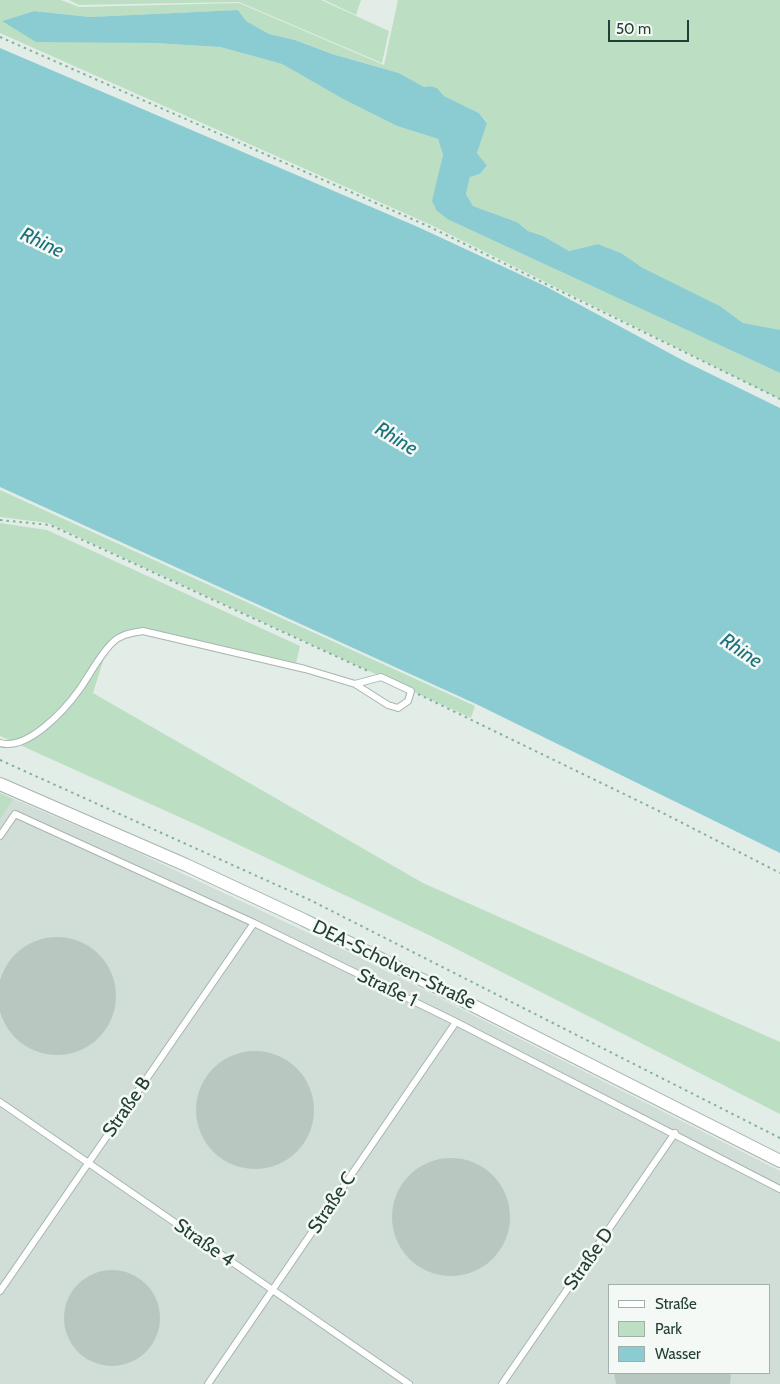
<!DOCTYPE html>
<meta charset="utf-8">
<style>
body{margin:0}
#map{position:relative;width:780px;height:1384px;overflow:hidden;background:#e3ede8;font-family:Cabin,sans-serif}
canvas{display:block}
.legend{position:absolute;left:608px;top:1284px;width:162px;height:90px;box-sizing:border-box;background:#f4f9f6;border:1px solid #a0afa9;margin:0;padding:6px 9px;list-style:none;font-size:15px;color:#233f35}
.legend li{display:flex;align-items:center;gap:10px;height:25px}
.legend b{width:25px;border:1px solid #a0afa9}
.scale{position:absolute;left:608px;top:20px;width:81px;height:22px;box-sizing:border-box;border:2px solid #233f35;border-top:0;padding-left:6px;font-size:15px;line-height:18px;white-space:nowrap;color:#233f35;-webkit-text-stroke:4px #f4f9f6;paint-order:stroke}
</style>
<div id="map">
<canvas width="780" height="1384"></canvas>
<ul class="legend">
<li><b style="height:6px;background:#fff"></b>Straße</li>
<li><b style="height:14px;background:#bcdec3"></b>Park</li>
<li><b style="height:14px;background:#8bccd2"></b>Wasser</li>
</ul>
<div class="scale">50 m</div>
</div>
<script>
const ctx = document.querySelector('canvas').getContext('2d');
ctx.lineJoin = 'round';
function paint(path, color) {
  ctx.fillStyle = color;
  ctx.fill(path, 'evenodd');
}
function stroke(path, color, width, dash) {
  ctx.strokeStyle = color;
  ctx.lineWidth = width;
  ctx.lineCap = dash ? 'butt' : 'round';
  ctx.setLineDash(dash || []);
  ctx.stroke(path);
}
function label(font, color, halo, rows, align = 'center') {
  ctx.font = font + ' Cabin,sans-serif';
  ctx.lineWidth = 5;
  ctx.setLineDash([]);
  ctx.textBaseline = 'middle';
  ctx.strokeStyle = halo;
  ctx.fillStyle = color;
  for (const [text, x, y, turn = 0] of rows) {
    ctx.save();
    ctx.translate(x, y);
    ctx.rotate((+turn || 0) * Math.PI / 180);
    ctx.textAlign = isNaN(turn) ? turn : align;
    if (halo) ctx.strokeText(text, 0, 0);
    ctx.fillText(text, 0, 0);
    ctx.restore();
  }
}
paint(new Path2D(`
 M 0,793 L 126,847 L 351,953 L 780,1171 L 780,1384 L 0,1384 ZM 609,1285 L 769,1285 L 769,1373 L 609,1373 Z`), '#d1ddd7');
paint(new Path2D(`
 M 0,0 L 61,0 L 79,7 L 239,3 L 384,65 L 398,0 L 780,0 L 780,330 L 776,330 L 743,323 L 720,306 L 643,268 L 621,253 L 598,244 L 569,251 L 543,236 L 528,231 L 517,222 L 473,206 L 466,194 L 470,177 L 480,174 L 487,167 L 477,153 L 487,122 L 479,113 L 444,96 L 437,88 L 430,86 L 424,87 L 399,73 L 332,54 L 295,40 L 269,34 L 246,21 L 238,10 L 90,17 L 34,11 L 2,21 L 154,43 L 220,47 L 282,64 L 343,99 L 397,126 L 438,139 L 443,155 L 440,174 L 449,220 L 780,373 L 780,399 L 431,225 L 0,33 Z
 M 69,0 L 321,0 L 389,31 L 382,63 L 239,2 L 79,5 Z
 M 324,0 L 361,0 L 356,15 Z
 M 0,490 L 475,706 L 471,718 L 48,523 L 0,517 Z
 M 0,523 L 47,530 L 300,646 L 296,663 L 142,627 L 124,632 L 110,639 L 93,693 L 423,883 L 780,1042 L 780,1114 L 433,937 L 197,825 L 0,736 Z
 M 0,793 L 13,799 L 0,819 Z`), '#bcdec3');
paint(new Path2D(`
 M 238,10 L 246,21 L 269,34 L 295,40 L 332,54 L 399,73 L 424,87 L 430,86 L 437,88 L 444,96 L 479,113 L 487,123 L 477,153 L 487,166 L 480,174 L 470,177 L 466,194 L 473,206 L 517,222 L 528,231 L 543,236 L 569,251 L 598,244 L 621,253 L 643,268 L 720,306 L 743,323 L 780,330 L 780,373 L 449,220 L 437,211 L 432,201 L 443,155 L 438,139 L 397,126 L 343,99 L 282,64 L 220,47 L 154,43 L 36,42 L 2,21 L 34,11 L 90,17 Z
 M 0,48 L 418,227 L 545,286 L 684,361 L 780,408 L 780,853 L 476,704 L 0,487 Z`), '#8bccd2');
paint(new Path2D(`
 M-2 996a59 59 0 1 1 118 0a59 59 0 1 1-118 0Z
 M196 1110a59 59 0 1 1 118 0a59 59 0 1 1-118 0Z
 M392 1217a59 59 0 1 1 118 0a59 59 0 1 1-118 0Z
 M64 1318a48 48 0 1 1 96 0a48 48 0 1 1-96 0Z
 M 614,1373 L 731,1373 L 730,1384 L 616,1384 Z`), '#b8c8c1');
const lane = new Path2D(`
 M 0,743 C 27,751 64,711 79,690 C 89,676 99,656 112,643 C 121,634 131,633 143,631 L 305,669 L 355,684 L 381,677 L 411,691 L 408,701 L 398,708 L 388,705 L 355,684
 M 0,836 L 15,814 L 254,923 L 456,1022 L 780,1189
 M 0,1102 L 409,1384
 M 0,1291 L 254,923
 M 208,1384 L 456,1022
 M 502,1384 L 675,1133`);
const street = new Path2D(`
 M 0,784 L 186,865 L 304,920 L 780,1161`);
stroke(lane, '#a6b5af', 8);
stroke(street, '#a6b5af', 14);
stroke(new Path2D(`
 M 0,37 L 430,227 L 780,399
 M 0,520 L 50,525 L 368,671
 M 418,694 L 659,811 L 780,873
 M 0,760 L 310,900 L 780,1138`), '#83b19f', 2, [2.5, 4]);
stroke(lane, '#fff', 6);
stroke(street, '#fff', 12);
label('19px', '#233f35', '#f4f9f6', [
 ["DEA-Scholven-Straße",394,965,26],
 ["Straße 1",387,988,26],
 ["Straße B",127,1107,-55],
 ["Straße C",332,1203,-56],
 ["Straße 4",204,1243,35],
 ["Straße D",589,1259,-55]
]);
label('italic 20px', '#1c727b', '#f4f9f6', [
 ["Rhine",42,243,25],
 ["Rhine",396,439,31],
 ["Rhine",741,651,34]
]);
</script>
